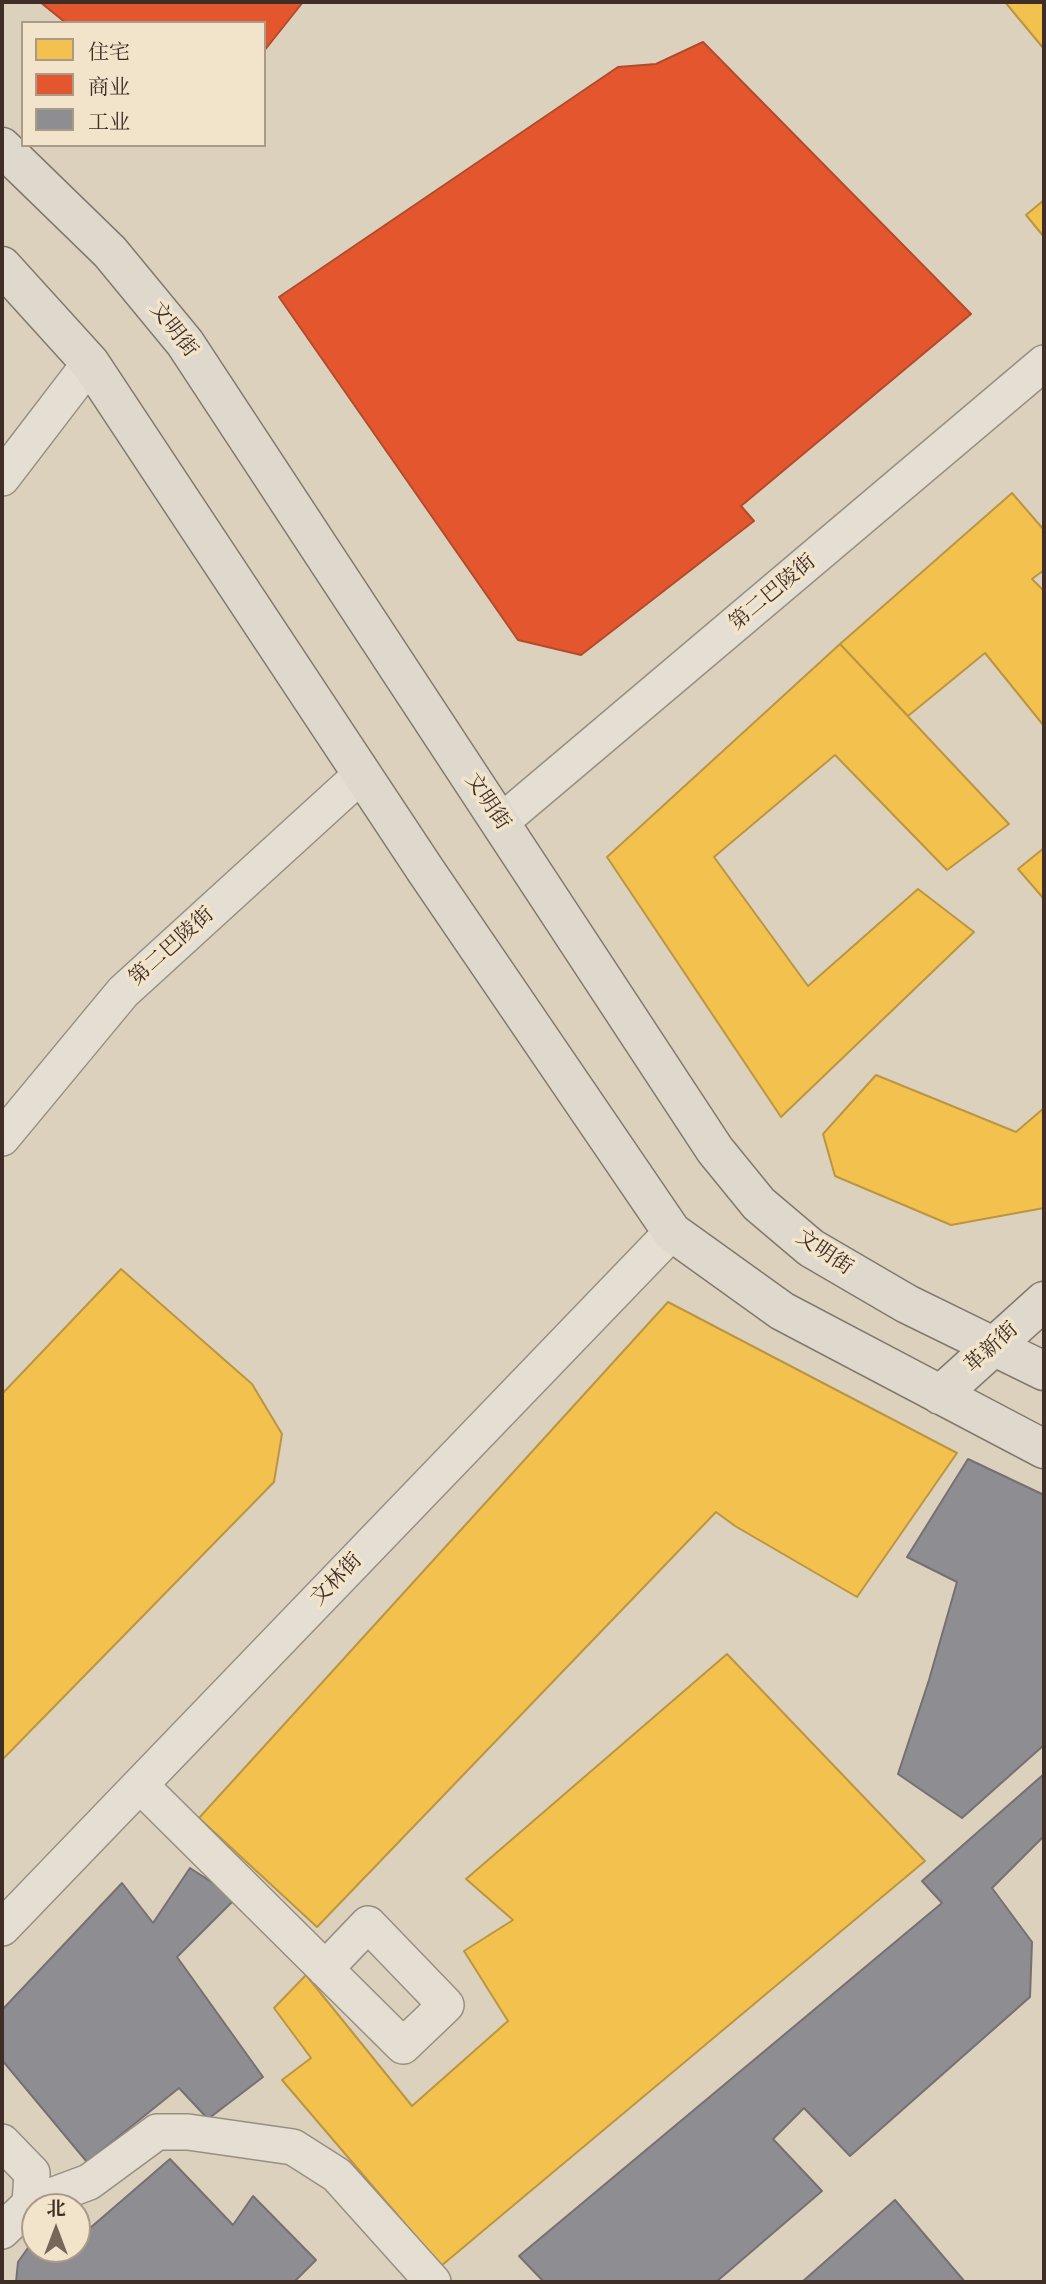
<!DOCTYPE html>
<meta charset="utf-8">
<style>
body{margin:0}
#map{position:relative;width:1046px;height:2284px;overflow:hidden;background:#dcd1bc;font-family:"IM FELL Great Primer","Noto Serif SC",serif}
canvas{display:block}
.frame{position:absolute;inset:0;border:4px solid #3f2e26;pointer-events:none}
.legend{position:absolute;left:21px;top:21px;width:245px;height:126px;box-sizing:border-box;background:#f1e4cb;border:2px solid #aa9b89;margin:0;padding:9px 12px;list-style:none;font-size:21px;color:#3f2e26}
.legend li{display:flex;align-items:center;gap:14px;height:35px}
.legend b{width:35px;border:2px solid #aa9b89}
.north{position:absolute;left:21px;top:2193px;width:70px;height:70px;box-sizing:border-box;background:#f1e4cb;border:2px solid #aa9b89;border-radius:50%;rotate:0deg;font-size:19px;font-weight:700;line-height:28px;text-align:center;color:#3f2e26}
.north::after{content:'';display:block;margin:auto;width:24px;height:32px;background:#76675a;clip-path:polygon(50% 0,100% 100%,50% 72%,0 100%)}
</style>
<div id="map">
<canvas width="1046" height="2284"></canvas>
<div class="frame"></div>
<ul class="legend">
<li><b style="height:19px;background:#f2c14e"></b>住宅</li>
<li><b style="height:19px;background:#e4572e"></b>商业</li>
<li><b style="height:19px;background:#8d8d92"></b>工业</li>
</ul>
<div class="north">北</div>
</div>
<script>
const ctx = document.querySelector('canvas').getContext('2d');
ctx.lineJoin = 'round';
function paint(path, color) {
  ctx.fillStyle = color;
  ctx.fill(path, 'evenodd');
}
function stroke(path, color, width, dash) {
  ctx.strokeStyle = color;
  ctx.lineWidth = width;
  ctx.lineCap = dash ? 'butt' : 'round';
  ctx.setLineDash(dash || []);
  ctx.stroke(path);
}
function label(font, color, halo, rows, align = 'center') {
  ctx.font = font + ' "IM FELL Great Primer","Noto Serif SC",serif';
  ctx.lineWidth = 7;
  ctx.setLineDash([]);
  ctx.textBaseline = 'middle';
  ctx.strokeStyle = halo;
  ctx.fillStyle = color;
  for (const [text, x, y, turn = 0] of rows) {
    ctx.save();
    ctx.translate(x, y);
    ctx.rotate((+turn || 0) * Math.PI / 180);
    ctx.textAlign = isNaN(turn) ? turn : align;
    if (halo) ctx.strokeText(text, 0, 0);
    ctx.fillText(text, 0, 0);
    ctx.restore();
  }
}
const homes = new Path2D(`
 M 1005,2 L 1044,2 L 1044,49 Z
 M 1044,200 L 1044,237 L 1026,215 Z
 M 1012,493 L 1044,530 L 1044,570 L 1032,579 L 1044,591 L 1044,726 L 985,653 L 908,716 L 840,644 Z
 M 840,644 L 1009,824 L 947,870 L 835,755 L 714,857 L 808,986 L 918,889 L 974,932 L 781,1117 L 607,857 Z
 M 1044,848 L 1044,899 L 1018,869 Z
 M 876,1075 L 1016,1132 L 1044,1108 L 1044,1208 L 951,1225 L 835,1176 L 823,1134 Z
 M 121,1269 L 252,1384 L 282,1434 L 274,1482 L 2,1760 L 2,1394 Z
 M 668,1302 L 957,1453 L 857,1597 L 735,1526 L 716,1512 L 317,1927 L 199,1818 Z
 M 727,1654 L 925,1861 L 441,2266 L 282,2080 L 311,2058 L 274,2008 L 306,1975 L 412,2106 L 508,2021 L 464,1951 L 513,1920 L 466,1879 Z`);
paint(homes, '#f2c14e');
stroke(homes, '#bc9542', 2);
const shops = new Path2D(`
 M 40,2 L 303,2 L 264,51 L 264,23 L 66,23 Z
 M 703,42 L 971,314 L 741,506 L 754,521 L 581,655 L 518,640 L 279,297 L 618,67 L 656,64 Z`);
paint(shops, '#e4572e');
stroke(shops, '#b24b2c', 2);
const industry = new Path2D(`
 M 968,1459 L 1044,1495 L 1044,1745 L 962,1818 L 898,1774 L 929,1680 L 957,1582 L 907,1557 Z
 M 1044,1774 L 1043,1837 L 992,1888 L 1032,1942 L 1030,1997 L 850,2156 L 804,2108 L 773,2139 L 822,2191 L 716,2282 L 544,2282 L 519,2256 L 942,1903 L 922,1881 Z
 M 190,1868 L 236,1898 L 177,1957 L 263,2077 L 208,2119 L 179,2088 L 87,2162 L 2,2060 L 2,2010 L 122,1883 L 153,1923 Z
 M 170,2159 L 233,2225 L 253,2196 L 316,2260 L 294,2282 L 16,2282 L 18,2262 L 35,2238 L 35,2249 L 77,2249 L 77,2235 L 82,2235 Z
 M 895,2200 L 965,2282 L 802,2282 Z`);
paint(industry, '#8d8d92');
stroke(industry, '#767072', 2);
const minor = new Path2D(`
 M 2,478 L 90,363
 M 501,822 L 1044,363
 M 2,1138 L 123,992 L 362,774
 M 140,1785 L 403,2046 L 446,2005 L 368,1924 L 325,1969
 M 2,1928 L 672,1232
 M 2,2142 L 32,2173 L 30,2204 L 2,2231
 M 30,2204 L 89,2182 L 157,2132 L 188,2132 L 293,2147 L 337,2175 L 433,2282`);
const major = new Path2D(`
 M 2,147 L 110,252 L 185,343 L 715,1150 L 759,1204 L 811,1248 L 907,1304 L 1044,1371
 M 2,266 L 90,363 L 426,871 L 672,1232 L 782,1311 L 1044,1449
 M 940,1395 L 1044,1301`);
stroke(minor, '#978f82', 38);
stroke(major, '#81796e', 41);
stroke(minor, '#e4ded3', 35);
stroke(major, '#dfd8cc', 38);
label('21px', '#3f2e26', '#f1e4cb', [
 ["文明街",173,330,52],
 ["第二巴陵街",773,593,-40],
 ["文明街",487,802,56],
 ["第二巴陵街",172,947,-42],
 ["文明街",824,1253,34],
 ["革新街",992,1348,-42],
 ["文林街",337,1580,-46]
]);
</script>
